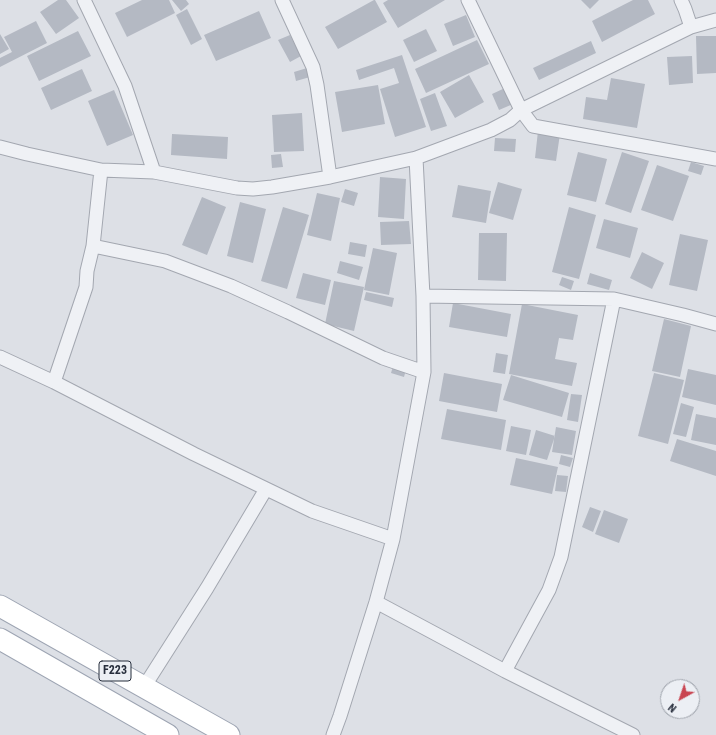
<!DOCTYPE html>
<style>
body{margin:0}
#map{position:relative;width:716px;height:735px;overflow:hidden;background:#dde0e6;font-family:"Roboto Condensed",sans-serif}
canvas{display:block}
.north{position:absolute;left:660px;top:679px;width:40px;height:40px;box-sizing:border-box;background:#eceff4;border:1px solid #9da2aa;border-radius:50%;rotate:220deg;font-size:11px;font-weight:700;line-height:16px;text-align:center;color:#272e3c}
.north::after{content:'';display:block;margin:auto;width:14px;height:18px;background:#c94551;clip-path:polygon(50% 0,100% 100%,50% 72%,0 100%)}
</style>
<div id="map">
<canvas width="716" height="735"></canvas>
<div class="north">N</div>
</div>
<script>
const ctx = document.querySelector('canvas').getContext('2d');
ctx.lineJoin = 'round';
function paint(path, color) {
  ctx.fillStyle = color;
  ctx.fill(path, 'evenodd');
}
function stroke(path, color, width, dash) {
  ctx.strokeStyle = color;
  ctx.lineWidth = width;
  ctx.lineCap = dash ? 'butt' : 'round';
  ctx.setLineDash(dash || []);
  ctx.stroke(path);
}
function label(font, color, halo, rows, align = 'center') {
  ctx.font = font + ' "Roboto Condensed",sans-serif';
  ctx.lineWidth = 4;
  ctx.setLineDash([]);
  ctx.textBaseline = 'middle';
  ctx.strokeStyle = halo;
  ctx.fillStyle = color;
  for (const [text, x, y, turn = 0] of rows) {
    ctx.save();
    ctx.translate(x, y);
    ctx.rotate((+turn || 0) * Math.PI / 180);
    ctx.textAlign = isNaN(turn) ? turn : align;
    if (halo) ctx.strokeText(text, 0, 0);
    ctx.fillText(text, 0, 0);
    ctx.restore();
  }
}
paint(new Path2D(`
 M 58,0 L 66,0 L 79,18 L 56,34 L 40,12 Z
 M 142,0 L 169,0 L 175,13 L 127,37 L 115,13 Z
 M 172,0 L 186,0 L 189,4 L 181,11 Z
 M 374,0 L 375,0 L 387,22 L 338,49 L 325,27 Z
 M 388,0 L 445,0 L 398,28 L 383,3 Z
 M 581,0 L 599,0 L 590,9 Z
 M 633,0 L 648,0 L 655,14 L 602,42 L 592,21 Z
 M 187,9 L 202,39 L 191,45 L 176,15 Z
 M 259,11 L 271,38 L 216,61 L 204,35 Z
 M 466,15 L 475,37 L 453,46 L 444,24 Z
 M 36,21 L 47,43 L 0,67 L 0,58 L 12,52 L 4,37 Z
 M 426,29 L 437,51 L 414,62 L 403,40 Z
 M 78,31 L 91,56 L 39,81 L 27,56 Z
 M 0,34 L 9,49 L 0,54 Z
 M 290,35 L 301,56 L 290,62 L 278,40 Z
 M 696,36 L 716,36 L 716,73 L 697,74 Z
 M 477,40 L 489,64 L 426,93 L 415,69 Z
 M 591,41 L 596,53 L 539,80 L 533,68 Z
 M 402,55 L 426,127 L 395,137 L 380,89 L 399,83 L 394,68 L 359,80 L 356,70 Z
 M 692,56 L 693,83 L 669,85 L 667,57 Z
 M 307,68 L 310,77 L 296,81 L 294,72 Z
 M 82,69 L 92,91 L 51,110 L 41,88 Z
 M 469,75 L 484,102 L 455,118 L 440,92 Z
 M 611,78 L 645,84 L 637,128 L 583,119 L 586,97 L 607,100 Z
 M 378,85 L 385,124 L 342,132 L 335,92 Z
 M 505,88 L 513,104 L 499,110 L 492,94 Z
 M 114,90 L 133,135 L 107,146 L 88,101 Z
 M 435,93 L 447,126 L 431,131 L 420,99 Z
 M 302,113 L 304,151 L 274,152 L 272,115 Z
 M 538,131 L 560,134 L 556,161 L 535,158 Z
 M 172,134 L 228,137 L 227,159 L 171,155 Z
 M 495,138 L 516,139 L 515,152 L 494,151 Z
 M 578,152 L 607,159 L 596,202 L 567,195 Z
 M 622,152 L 649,161 L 631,213 L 605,204 Z
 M 281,154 L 283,167 L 272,168 L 271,155 Z
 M 691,162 L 704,166 L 701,175 L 688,171 Z
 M 657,165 L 689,176 L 673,221 L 641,210 Z
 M 380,177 L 406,179 L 404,219 L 378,217 Z
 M 498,182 L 522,189 L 513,220 L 489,213 Z
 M 458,185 L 491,191 L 486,223 L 452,217 Z
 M 345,189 L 358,193 L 354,206 L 341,202 Z
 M 317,193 L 340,198 L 331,241 L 307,235 Z
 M 202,197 L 226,207 L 207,255 L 182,245 Z
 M 240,202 L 266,209 L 253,263 L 227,256 Z
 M 283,207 L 309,215 L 287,289 L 261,281 Z
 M 569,207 L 596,215 L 579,279 L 552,272 Z
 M 604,219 L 638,228 L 630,258 L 596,248 Z
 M 409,221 L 411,244 L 381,245 L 380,222 Z
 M 479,233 L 507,233 L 506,281 L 478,280 Z
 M 680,234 L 708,240 L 697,291 L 669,285 Z
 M 350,242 L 367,245 L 365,257 L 348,254 Z
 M 373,248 L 397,253 L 389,295 L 364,290 Z
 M 642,252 L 664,263 L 652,289 L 630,278 Z
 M 340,261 L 363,267 L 359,280 L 337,273 Z
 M 303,273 L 331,280 L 325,305 L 296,298 Z
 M 590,273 L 612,280 L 609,290 L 587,284 Z
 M 562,277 L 574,281 L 571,290 L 559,285 Z
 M 334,281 L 364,287 L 354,331 L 325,324 Z
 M 366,292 L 394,298 L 392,307 L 364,300 Z
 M 453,303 L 511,314 L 507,337 L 449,327 Z
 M 522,304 L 578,315 L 573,340 L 559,338 L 555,359 L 577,363 L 572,386 L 509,374 Z
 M 664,319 L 691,326 L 680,377 L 652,371 Z
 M 496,353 L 508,355 L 505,374 L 493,372 Z
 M 394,363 L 407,366 L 404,377 L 391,373 Z
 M 688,369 L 716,375 L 716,405 L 682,397 Z
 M 444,373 L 502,384 L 497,412 L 439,401 Z
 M 654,373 L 684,380 L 668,444 L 638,436 Z
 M 511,375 L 569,393 L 562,417 L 503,400 Z
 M 571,394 L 582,395 L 578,422 L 567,420 Z
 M 681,403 L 694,407 L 686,437 L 673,434 Z
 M 447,409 L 506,420 L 501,450 L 441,439 Z
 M 696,414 L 716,418 L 716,445 L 691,440 Z
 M 511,426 L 531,430 L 526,455 L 506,451 Z
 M 556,427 L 576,431 L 572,455 L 552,452 Z
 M 536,430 L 555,436 L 547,460 L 529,455 Z
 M 677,439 L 716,451 L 716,476 L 670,461 Z
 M 561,455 L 573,458 L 570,467 L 559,464 Z
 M 516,458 L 558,467 L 552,494 L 510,485 Z
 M 557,475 L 568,476 L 566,492 L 555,491 Z
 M 590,507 L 601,511 L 593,532 L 582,527 Z
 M 604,510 L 628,519 L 619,543 L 595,534 Z`), '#b4b9c3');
const minor = new Path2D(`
 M 84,0 L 125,86 L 154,172
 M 282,0 L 313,67 L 317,85 L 330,177
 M 468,0 L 521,110 L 533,126 L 716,159
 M 681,0 L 685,9 L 691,27
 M 0,147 L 27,154 L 101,170 L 154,172 L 237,188 L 253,189 L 272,187 L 330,177 L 416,158 L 491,130 L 510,120 L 521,110 L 691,27 L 716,20
 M 93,246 L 165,261 L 231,286 L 288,312 L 383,358 L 424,372
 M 423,296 L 614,299 L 683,315 L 716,324
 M 0,357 L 54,382 L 194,454 L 312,511 L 393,539
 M 54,382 L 86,287 L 87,271 L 93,246 L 101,170
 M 376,602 L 505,671 L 633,735
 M 505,671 L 549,590 L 561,557 L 614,299
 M 144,687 L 207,588 L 266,489
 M 333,735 L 340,716 L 376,602 L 393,539 L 424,372 L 423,296 L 416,158`);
const primary = new Path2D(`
 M 0,606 L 229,735
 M 0,639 L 168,735`);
stroke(minor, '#a3a7b0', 15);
stroke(primary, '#9da4b2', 23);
stroke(minor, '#eff1f5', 13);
stroke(primary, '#fff', 21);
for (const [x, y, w] of [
 [115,671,32]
]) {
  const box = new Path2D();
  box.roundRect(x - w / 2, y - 10, w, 20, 3);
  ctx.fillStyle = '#eceff4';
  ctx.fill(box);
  stroke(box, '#272e3c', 1);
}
label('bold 12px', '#272e3c', null, [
 ["F223",115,671]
]);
</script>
